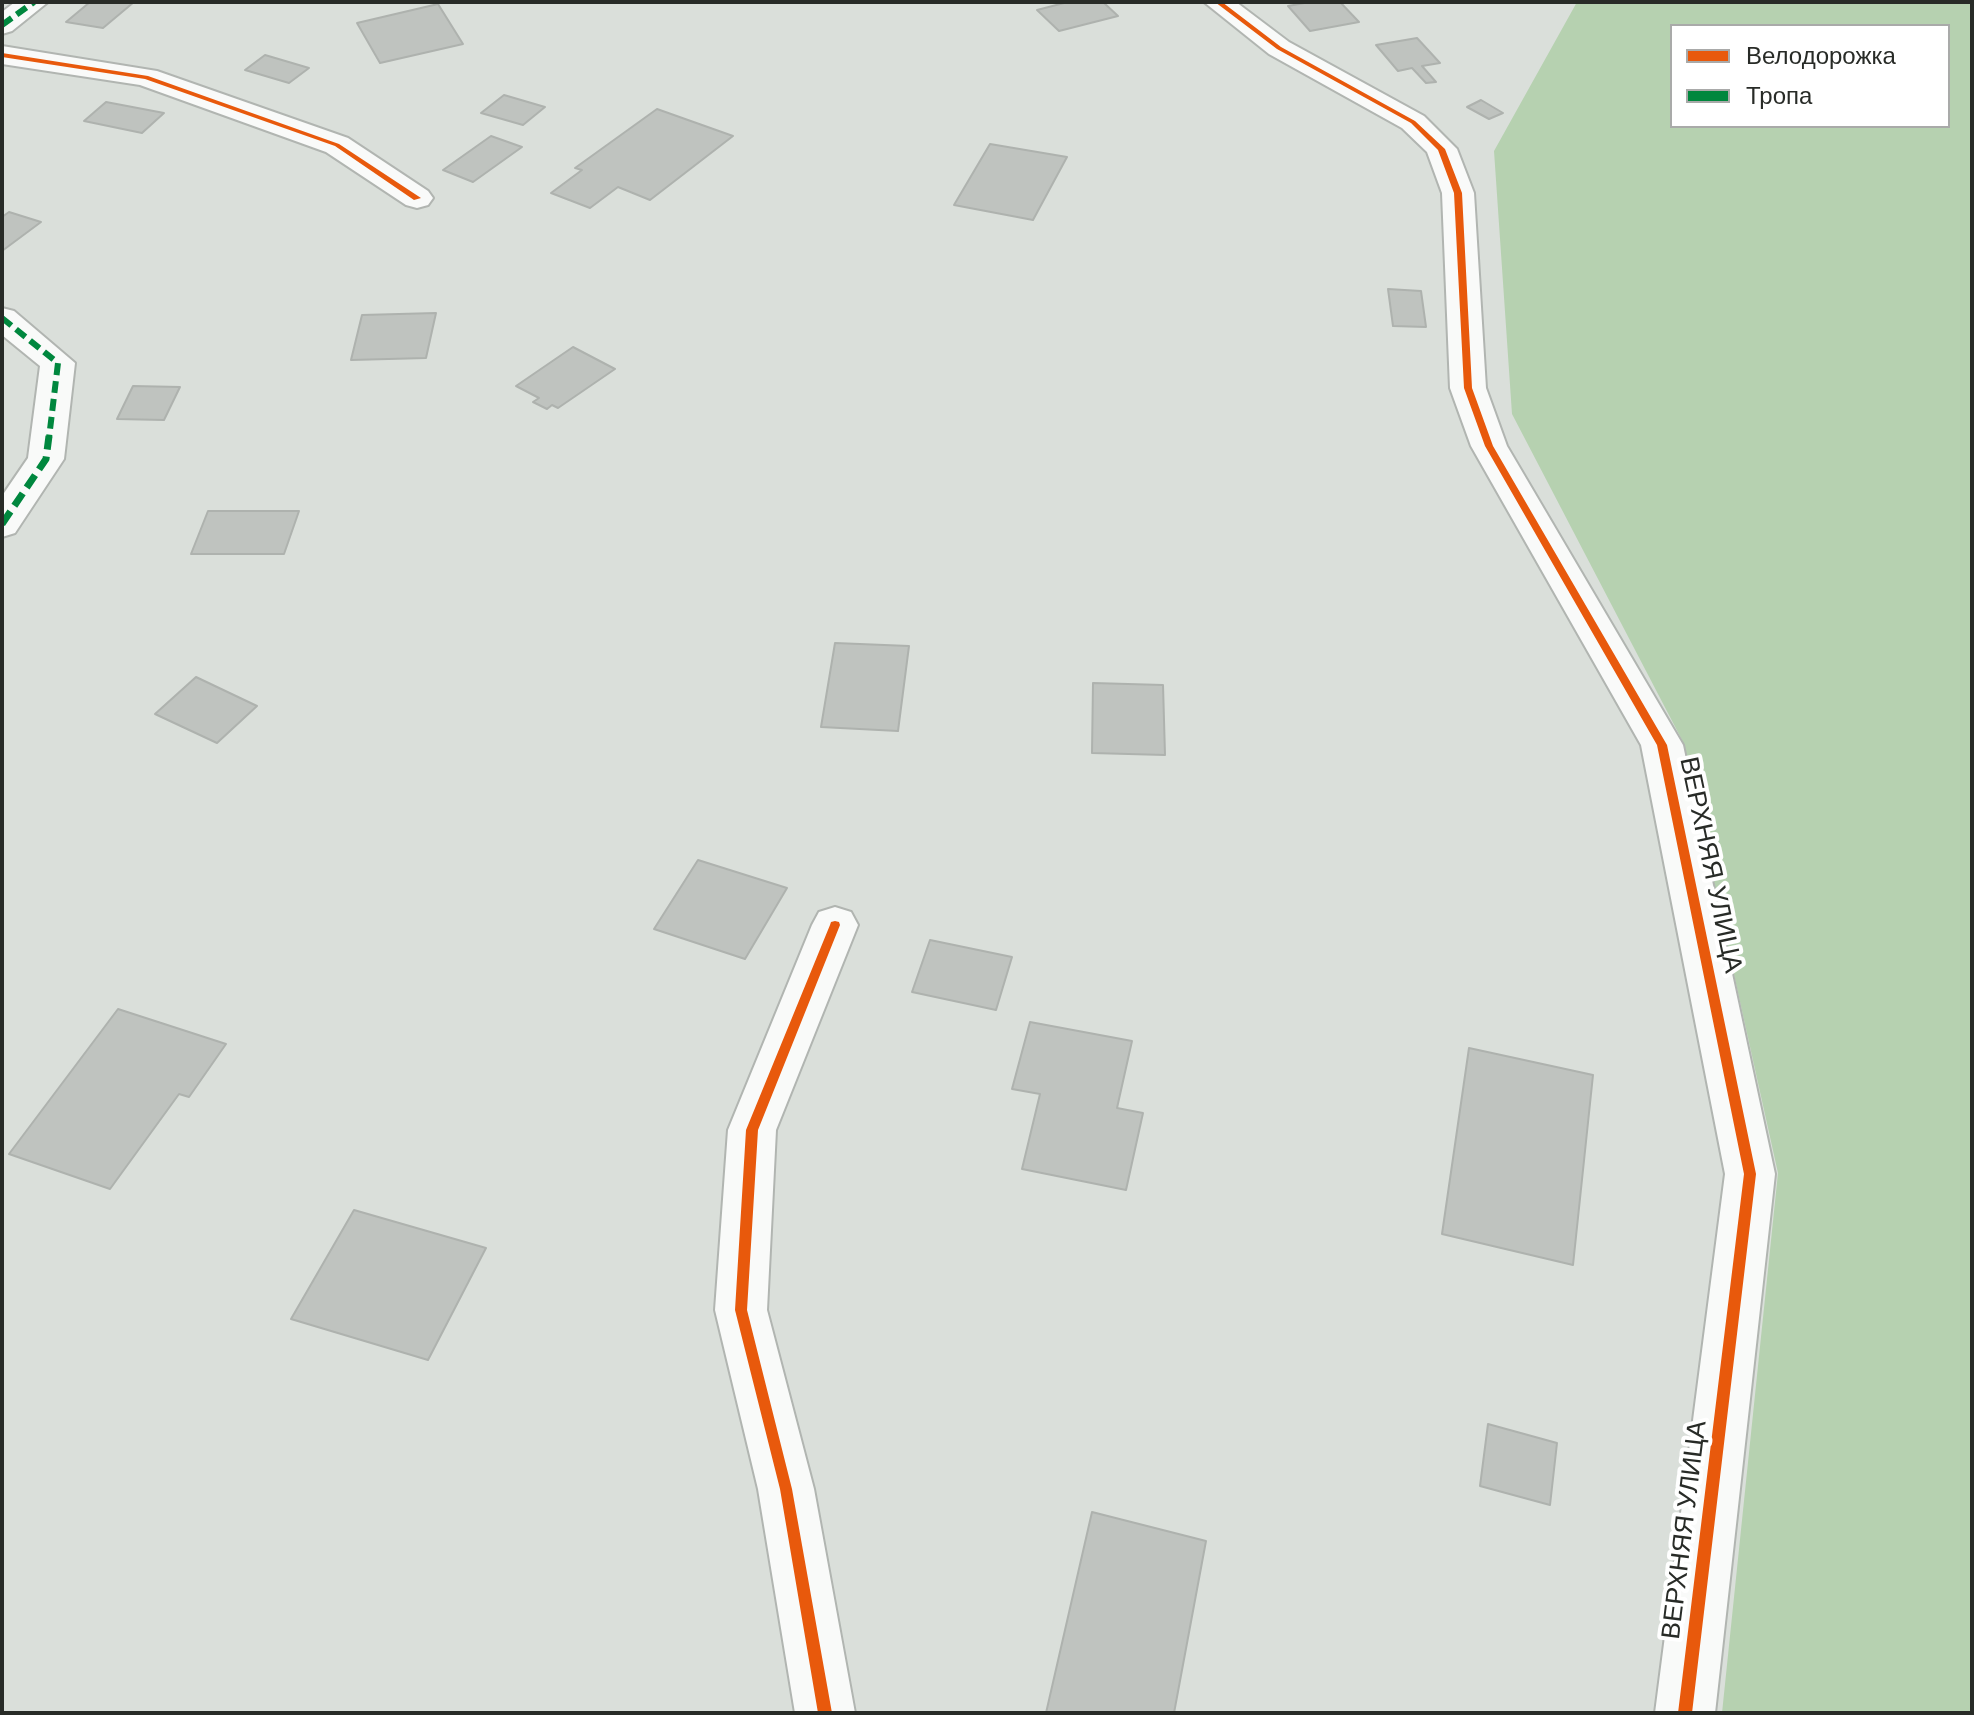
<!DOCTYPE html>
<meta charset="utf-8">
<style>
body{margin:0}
#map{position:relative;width:1974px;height:1715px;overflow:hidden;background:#dadfda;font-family:Arial,sans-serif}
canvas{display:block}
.frame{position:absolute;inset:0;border:4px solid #282b27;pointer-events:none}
.legend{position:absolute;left:1670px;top:24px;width:280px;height:104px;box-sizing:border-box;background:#fff;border:2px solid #a9aaa9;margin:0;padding:10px 14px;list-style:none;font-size:24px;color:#282b27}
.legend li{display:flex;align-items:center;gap:16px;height:40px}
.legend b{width:40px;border:2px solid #a9aaa9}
</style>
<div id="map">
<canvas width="1974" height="1715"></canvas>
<div class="frame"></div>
<ul class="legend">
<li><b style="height:10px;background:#e8590c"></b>Велодорожка</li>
<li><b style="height:10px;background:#00873e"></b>Тропа</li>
</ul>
</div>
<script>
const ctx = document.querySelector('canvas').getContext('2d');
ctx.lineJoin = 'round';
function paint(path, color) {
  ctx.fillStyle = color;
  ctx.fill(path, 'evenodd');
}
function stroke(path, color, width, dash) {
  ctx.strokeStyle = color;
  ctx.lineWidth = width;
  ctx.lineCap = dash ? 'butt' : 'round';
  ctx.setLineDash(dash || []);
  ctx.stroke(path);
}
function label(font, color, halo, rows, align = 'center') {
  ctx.font = font + ' Arial,sans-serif';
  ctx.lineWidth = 8;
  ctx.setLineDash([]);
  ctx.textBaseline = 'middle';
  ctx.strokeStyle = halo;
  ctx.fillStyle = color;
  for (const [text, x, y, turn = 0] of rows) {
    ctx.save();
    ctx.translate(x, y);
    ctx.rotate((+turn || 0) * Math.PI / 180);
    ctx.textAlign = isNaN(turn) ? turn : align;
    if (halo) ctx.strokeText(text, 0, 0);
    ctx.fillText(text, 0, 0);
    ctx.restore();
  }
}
paint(new Path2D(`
 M 1577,2 L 1972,2 L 1972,1713 L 1722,1713 L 1778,1173 L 1682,740 L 1512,414 L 1494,151 ZM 1672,26 L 1948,26 L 1948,126 L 1672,126 Z`), '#b6d1b0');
const building = new Path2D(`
 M 90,2 L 134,2 L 103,28 L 66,22 Z
 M 1068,2 L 1103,2 L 1118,16 L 1059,31 L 1037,10 Z
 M 1310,2 L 1340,2 L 1359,22 L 1310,31 L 1288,6 Z
 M 438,4 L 463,44 L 380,63 L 357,23 Z
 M 1417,38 L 1440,63 L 1422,66 L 1436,82 L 1426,83 L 1412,68 L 1398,71 L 1376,45 Z
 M 265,55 L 309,68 L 289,83 L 245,70 Z
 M 504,95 L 545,107 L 523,125 L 481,113 Z
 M 1481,100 L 1503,113 L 1489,119 L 1467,107 Z
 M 106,102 L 164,113 L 142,133 L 84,121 Z
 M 657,109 L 733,136 L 650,200 L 618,187 L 590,208 L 551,193 L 582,170 L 575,168 Z
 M 491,136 L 522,147 L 473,182 L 443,170 Z
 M 990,144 L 1067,157 L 1033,220 L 954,205 Z
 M 9,212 L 41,222 L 2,251 L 2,217 Z
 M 1388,289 L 1421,291 L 1426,327 L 1393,326 Z
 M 436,313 L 426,358 L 351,360 L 362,315 Z
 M 573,347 L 615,369 L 558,408 L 552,405 L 547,409 L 533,402 L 539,398 L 516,386 Z
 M 133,386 L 180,387 L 164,420 L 117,419 Z
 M 208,511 L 299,511 L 284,554 L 191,554 Z
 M 835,643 L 909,646 L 898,731 L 821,727 Z
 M 196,677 L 257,706 L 217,743 L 155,714 Z
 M 1093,683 L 1163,685 L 1165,755 L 1092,753 Z
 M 698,860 L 787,888 L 745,959 L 654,929 Z
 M 930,940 L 1012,957 L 996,1010 L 912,992 Z
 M 118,1009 L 226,1044 L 189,1097 L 179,1094 L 110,1189 L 9,1154 Z
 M 1030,1022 L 1132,1041 L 1117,1108 L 1143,1113 L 1126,1190 L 1022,1169 L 1040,1094 L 1012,1089 Z
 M 1469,1048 L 1593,1075 L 1573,1265 L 1442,1234 Z
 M 354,1210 L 486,1248 L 428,1360 L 291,1319 Z
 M 1488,1424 L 1557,1443 L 1550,1505 L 1480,1486 Z
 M 1092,1512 L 1206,1541 L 1174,1713 L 1046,1713 Z`);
paint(building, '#bfc3bf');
stroke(building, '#aeb2ae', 2);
const minor = new Path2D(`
 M 15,2 L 48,2 L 12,31 L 2,34 L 2,12 Z
 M 1204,2 L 1236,2 L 1289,42 L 1424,116 L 1457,149 L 1474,193 L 1486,388 L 1507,446 L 1683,745 L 1775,1174 L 1715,1713 L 1655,1713 L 1725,1174 L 1641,745 L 1471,446 L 1450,388 L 1442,193 L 1427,152 L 1402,128 L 1269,54 Z
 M 2,46 L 157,71 L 348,138 L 428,191 L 433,198 L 428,205 L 417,208 L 406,205 L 326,152 L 140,85 L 2,64 Z
 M 2,308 L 14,311 L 75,363 L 64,459 L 15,533 L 2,537 L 2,496 L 28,458 L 40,366 L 2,335 Z
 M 835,907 L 851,912 L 858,925 L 776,1130 L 767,1310 L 814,1489 L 855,1713 L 795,1713 L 758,1489 L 715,1310 L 728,1130 L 812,925 L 819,912 Z`);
stroke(minor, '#b1b5b1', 4);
paint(minor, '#f9faf9');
stroke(new Path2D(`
 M 2,25 L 34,2
 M 2,318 L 58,363 L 49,438`), '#00873e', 6, [12, 6]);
stroke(new Path2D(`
 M 2,524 L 46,459 L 49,436`), '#00873e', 7, [15, 7]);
paint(new Path2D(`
 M 1215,2 L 1222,2 L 1281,47 L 1415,121 L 1445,149 L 1462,193 L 1472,388 L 1493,446 L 1667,745 L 1756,1174 L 1692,1713 L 1678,1713 L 1744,1174 L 1657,745 L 1485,446 L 1464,388 L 1454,193 L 1438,150 L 1411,123 L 1277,49 Z
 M 2,53 L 148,76 L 339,144 L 421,198 L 414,200 L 335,146 L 145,79 L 2,57 Z
 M 835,921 L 839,922 L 840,925 L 758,1130 L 747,1310 L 792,1489 L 832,1713 L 818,1713 L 780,1489 L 735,1310 L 746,1130 L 830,925 L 831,922 Z`), '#e8590c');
label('26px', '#282b27', '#fff', [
 ["ВЕРХНЯЯ УЛИЦА",1710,865,78],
 ["ВЕРХНЯЯ УЛИЦА",1685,1530,-83]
]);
</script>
